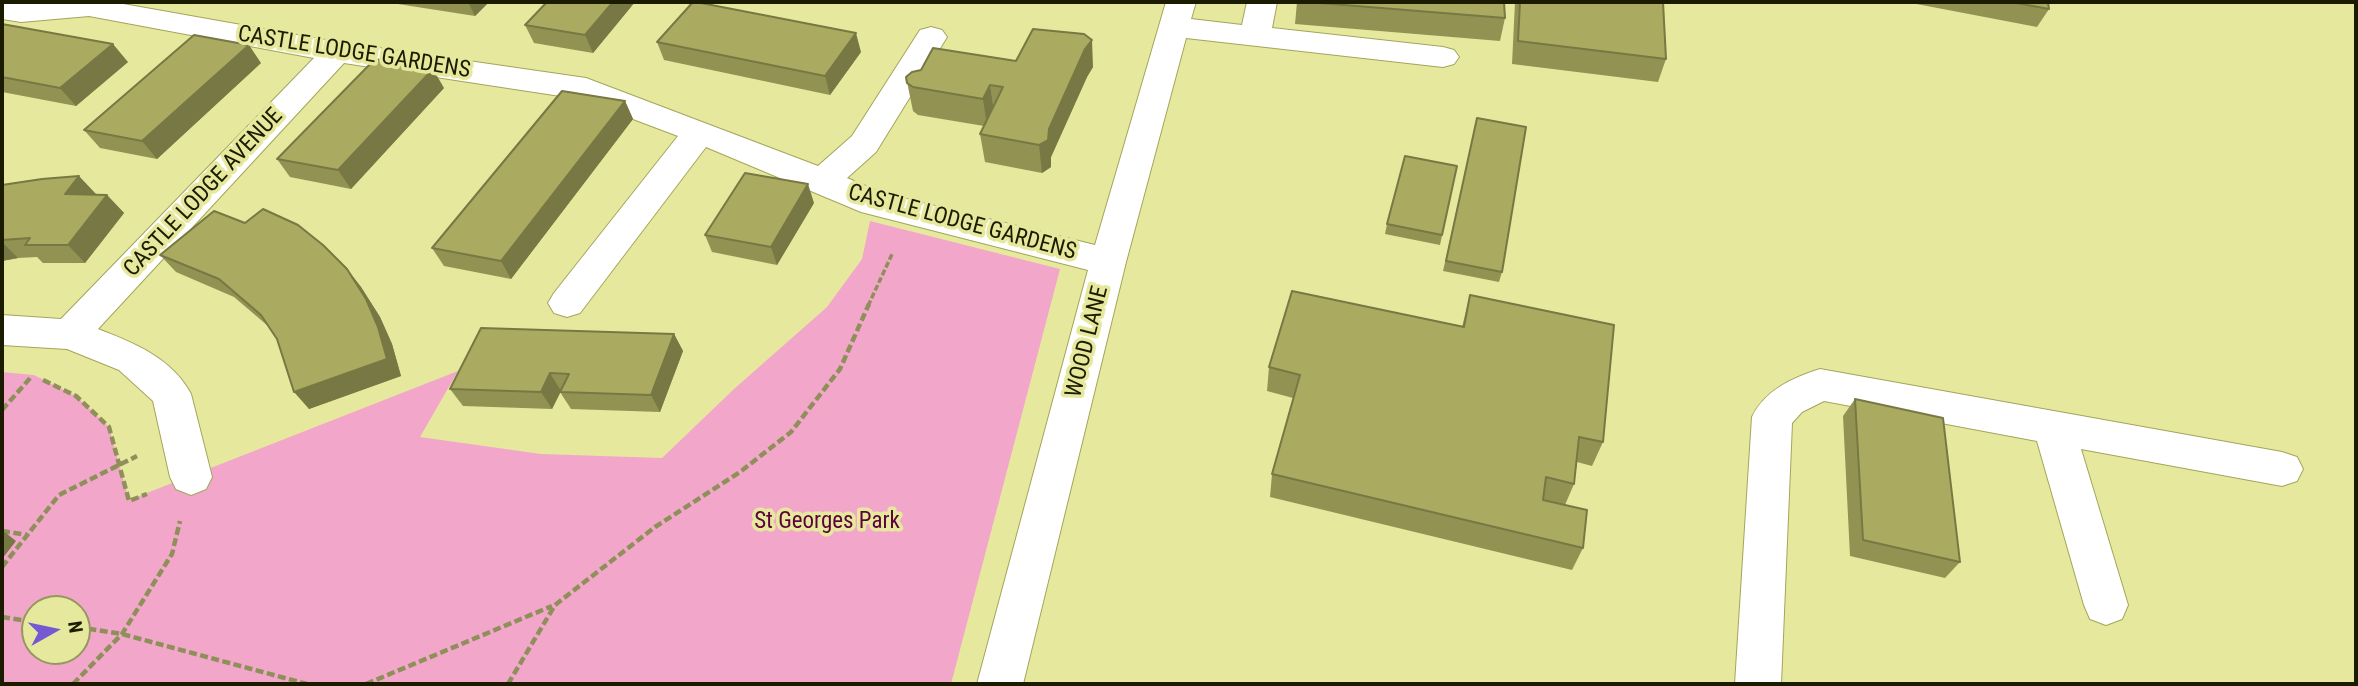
<!DOCTYPE html>
<style>
body{margin:0}
#map{position:relative;width:2358px;height:686px;overflow:hidden;background:#e6e99d;font-family:"Roboto Condensed",sans-serif}
canvas{display:block}
.frame{position:absolute;inset:0;border:4px solid #1b1b00;pointer-events:none}
.north{position:absolute;left:21px;top:595px;width:70px;height:70px;box-sizing:border-box;background:#e6e99d;border:2px solid #95975e;border-radius:50%;rotate:81deg;font-size:19px;font-weight:700;line-height:28px;text-align:center;color:#1b1b00}
.north::after{content:'';display:block;margin:auto;width:24px;height:32px;background:#7559d3;clip-path:polygon(50% 0,100% 100%,50% 72%,0 100%)}
</style>
<div id="map">
<canvas width="2358" height="686"></canvas>
<div class="frame"></div>
<div class="north">N</div>
</div>
<script>
const ctx = document.querySelector('canvas').getContext('2d');
ctx.lineJoin = 'round';
function paint(path, color) {
  ctx.fillStyle = color;
  ctx.fill(path, 'evenodd');
}
function stroke(path, color, width, dash) {
  ctx.strokeStyle = color;
  ctx.lineWidth = width;
  ctx.lineCap = dash ? 'butt' : 'round';
  ctx.setLineDash(dash || []);
  ctx.stroke(path);
}
function label(font, color, halo, rows, align = 'center') {
  ctx.font = font + ' "Roboto Condensed",sans-serif';
  ctx.lineWidth = 7;
  ctx.setLineDash([]);
  ctx.textBaseline = 'middle';
  ctx.strokeStyle = halo;
  ctx.fillStyle = color;
  for (const [text, x, y, turn = 0] of rows) {
    ctx.save();
    ctx.translate(x, y);
    ctx.rotate((+turn || 0) * Math.PI / 180);
    ctx.textAlign = isNaN(turn) ? turn : align;
    if (halo) ctx.strokeText(text, 0, 0);
    ctx.fillText(text, 0, 0);
    ctx.restore();
  }
}
paint(new Path2D(`
 M 870,221 L 1060,269 L 951,684 L 2,684 L 2,372 L 34,375 L 76,396 L 109,427 L 129,500 L 458,371 L 420,437 L 541,454 L 662,458 L 734,389 L 827,307 L 862,259 ZM 35,609 L 77,609 L 77,651 L 35,651 Z`), '#f2a7ca');
const minor = new Path2D(`
 M 2,2 L 112,2 L 337,42 L 586,78 L 818,166 L 852,136 L 920,30 L 931,27 L 942,30 L 947,37 L 876,152 L 847,178 L 882,193 L 1095,245 L 1166,2 L 1196,2 L 1191,19 L 1242,25 L 1247,2 L 1277,2 L 1272,28 L 1443,47 L 1454,50 L 1459,57 L 1454,64 L 1443,67 L 1186,38 L 1126,262 L 1023,684 L 977,684 L 1088,270 L 861,212 L 706,147 L 580,313 L 567,317 L 554,313 L 548,303 L 554,293 L 678,136 L 580,99 L 344,63 L 98,329 C 134,343 172,358 191,394 L 212,477 L 206,489 L 191,495 L 176,489 L 170,477 L 153,401 L 119,370 L 67,349 L 2,345 L 2,315 L 61,319 L 314,58 L 89,16 L 21,22 L 2,19 Z
 M 1820,369 L 2282,452 L 2297,457 L 2303,469 L 2297,481 L 2282,486 L 2081,449 L 2128,605 L 2122,619 L 2106,625 L 2090,619 L 2084,605 L 2037,441 L 1824,401 L 1802,412 L 1792,423 L 1781,684 L 1735,684 L 1752,417 C 1765,390 1792,378 1820,369 Z`);
stroke(minor, '#a3a55b', 2);
stroke(new Path2D(`
 M 868,306 L 893,252`), '#8f9059', 3.5, [6, 2.5]);
stroke(new Path2D(`
 M 43,380 L 76,396 L 109,427 L 129,501 L 147,494
 M 2,410 L 32,376
 M 2,531 L 27,535
 M 2,567 L 59,495 L 137,456
 M 2,617 L 35,622
 M 77,627 L 122,634 L 307,684
 M 73,684 L 122,634 L 172,554 L 180,521
 M 366,684 L 552,606
 M 508,684 L 555,605 L 655,527 L 740,472 L 791,432 L 840,369 L 869,304`), '#8f9059', 4.5, [8, 3.5]);
paint(minor, '#fff');
paint(new Path2D(`
 M 385,2 L 489,2 L 475,16 Z
 M 547,2 L 635,2 L 593,53 L 534,43 L 525,25 Z
 M 1297,2 L 1504,2 L 1505,18 L 1500,41 L 1295,24 Z
 M 1515,2 L 1663,2 L 1666,59 L 1658,82 L 1512,64 Z
 M 1906,2 L 2048,2 L 2049,9 L 2037,27 Z
 M 2,24 L 128,62 L 76,106 L 2,92 Z
 M 657,42 L 861,52 L 830,95 L 664,60 Z
 M 261,63 L 157,159 L 100,148 L 84,130 Z
 M 1093,67 L 1087,77 L 1051,157 L 1051,167 L 1042,173 L 985,162 L 980,134 L 984,126 L 918,115 L 913,111 L 906,77 Z
 M 444,88 L 351,189 L 290,177 L 277,159 Z
 M 625,101 L 633,119 L 511,279 L 444,266 L 432,248 Z
 M 1477,118 L 1502,272 L 1499,282 L 1443,271 Z
 M 1457,166 L 1440,245 L 1385,234 L 1387,224 Z
 M 2,185 L 96,194 L 107,195 L 124,213 L 85,263 L 43,263 L 37,257 L 18,258 L 2,261 Z
 M 814,203 L 777,265 L 712,252 L 705,235 Z
 M 160,255 L 347,269 L 361,287 L 380,317 L 392,344 L 401,376 L 309,409 L 277,339 L 268,326 L 234,297 L 176,272 Z
 M 1470,295 L 1603,442 L 1592,466 L 1577,462 L 1574,484 L 1565,505 L 1583,548 L 1572,570 L 1270,497 L 1272,474 L 1293,398 L 1267,391 L 1269,367 L 1462,327 Z
 M 674,334 L 683,351 L 660,412 L 571,409 L 560,392 L 561,391 L 552,409 L 463,406 L 450,389 Z
 M 1855,399 L 1960,562 L 1945,578 L 1850,556 L 1843,416 Z`), '#929353');
paint(new Path2D(`
 M 468,2 L 489,2 L 475,16 Z
 M 613,2 L 635,2 L 593,53 L 585,35 Z
 M 856,33 L 861,52 L 830,95 L 825,76 Z
 M 1092,40 L 1093,67 L 1087,77 L 1051,157 L 1051,167 L 1042,173 L 1039,145 L 1049,129 L 1085,49 Z
 M 113,44 L 128,62 L 76,106 L 60,88 Z
 M 249,45 L 261,63 L 157,159 L 142,141 Z
 M 433,69 L 444,88 L 351,189 L 338,170 Z
 M 990,85 L 994,113 L 987,126 L 983,99 Z
 M 625,101 L 633,119 L 511,279 L 501,261 Z
 M 79,176 L 96,194 L 65,194 Z
 M 808,184 L 814,203 L 777,265 L 771,247 Z
 M 107,195 L 124,213 L 85,263 L 68,245 Z
 M 2,242 L 18,258 L 2,261 Z
 M 347,269 L 361,287 L 380,317 L 392,344 L 401,376 L 309,409 L 294,392 Z
 M 674,334 L 683,351 L 660,412 L 651,395 Z
 M 550,373 L 561,391 L 552,409 L 541,392 Z
 M 2,530 L 16,541 L 2,559 Z`), '#777843');
const building = new Path2D(`
 M 547,2 L 613,2 L 585,35 L 525,25 Z
 M 693,2 L 696,2 L 856,33 L 825,76 L 657,42 Z
 M 1307,2 L 1504,2 L 1505,18 Z
 M 1520,2 L 1663,2 L 1666,59 L 1518,41 Z
 M 2011,2 L 2048,2 L 2049,9 Z
 M 2,24 L 113,44 L 60,88 L 2,77 Z
 M 1033,29 L 1084,34 L 1092,40 L 1085,49 L 1049,129 L 1048,140 L 1039,145 L 980,134 L 1003,87 L 990,85 L 983,99 L 913,87 L 907,83 L 906,77 L 912,72 L 921,70 L 933,48 L 1016,61 Z
 M 194,35 L 249,45 L 142,141 L 84,130 Z
 M 375,59 L 433,69 L 338,170 L 277,159 Z
 M 562,91 L 625,101 L 501,261 L 432,248 Z
 M 1477,118 L 1526,127 L 1502,272 L 1446,261 Z
 M 1405,156 L 1457,166 L 1442,235 L 1387,224 Z
 M 745,173 L 808,184 L 771,247 L 705,235 Z
 M 79,176 L 65,194 L 107,195 L 68,245 L 25,245 L 30,238 L 2,240 L 2,185 L 42,179 Z
 M 263,209 L 298,225 L 323,245 L 347,269 L 366,299 L 378,327 L 387,359 L 294,392 L 277,339 L 261,315 L 219,279 L 160,255 L 214,211 L 245,223 Z
 M 1292,291 L 1464,327 L 1470,295 L 1614,325 L 1603,442 L 1579,437 L 1574,484 L 1546,477 L 1543,500 L 1587,510 L 1583,548 L 1272,474 L 1300,375 L 1269,367 Z
 M 481,328 L 674,334 L 651,395 L 560,392 L 569,374 L 550,373 L 541,392 L 450,389 Z
 M 1855,399 L 1943,418 L 1960,562 L 1863,540 Z`);
paint(building, '#aaab60');
stroke(building, '#777843', 2);
label('23px', '#1b1b00', '#e6e99d', [
 ["CASTLE LODGE GARDENS",354,53,9],
 ["CASTLE LODGE AVENUE",204,193,-47],
 ["CASTLE LODGE GARDENS",962,223,15],
 ["WOOD LANE",1088,342,-76]
]);
label('23px', '#5c033b', '#e6e99d', [
 ["St Georges Park",827,522]
]);
</script>
